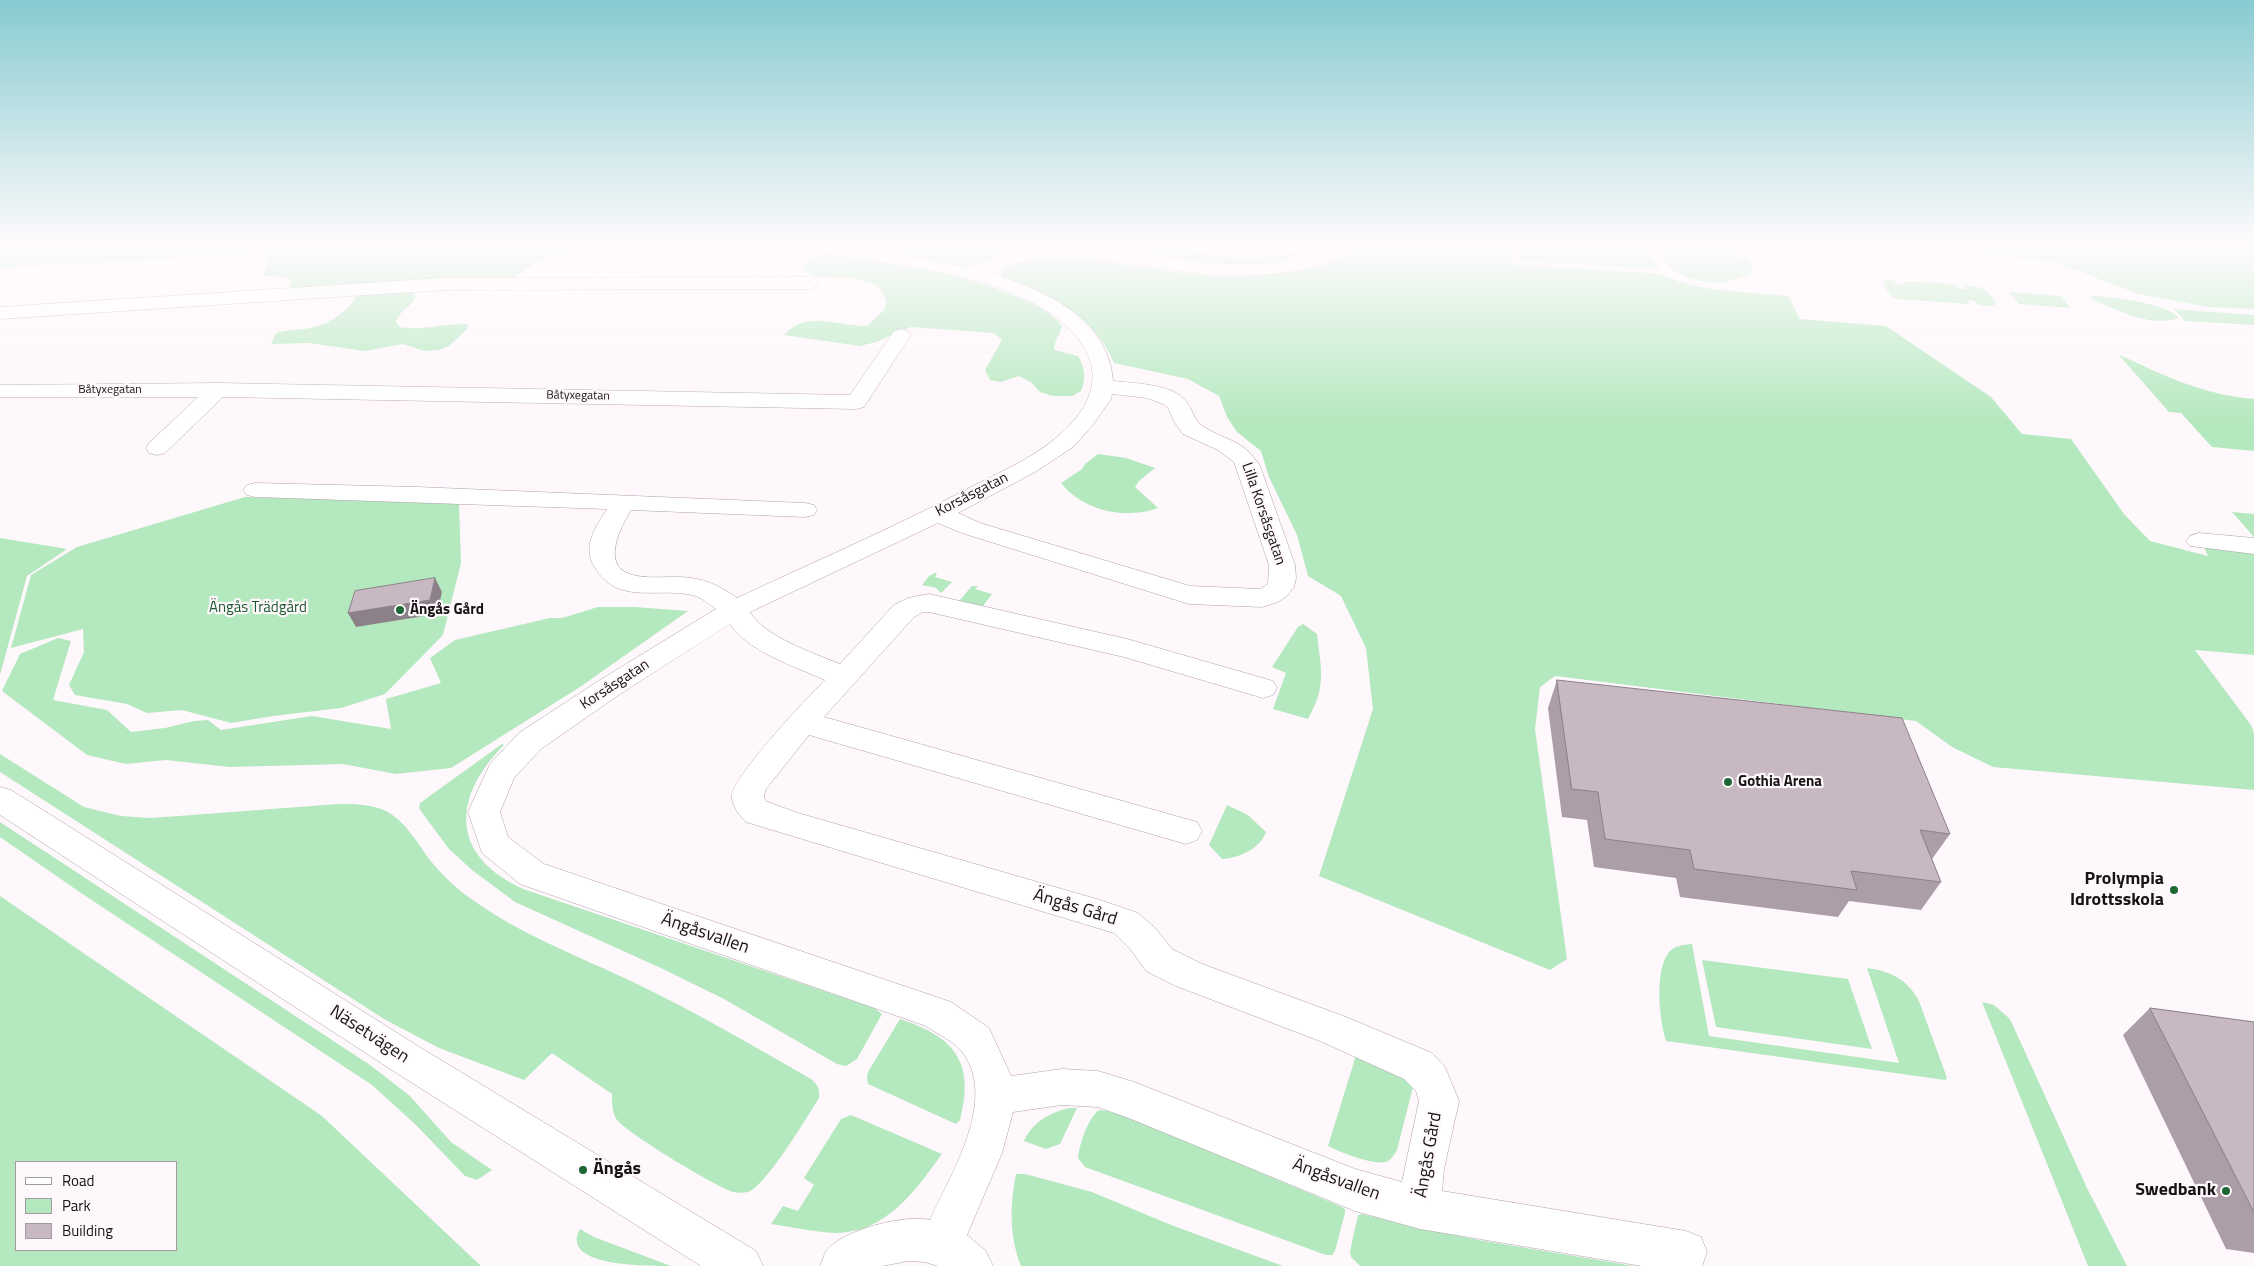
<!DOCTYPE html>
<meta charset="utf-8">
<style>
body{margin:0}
#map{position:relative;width:2254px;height:1266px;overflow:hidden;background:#fef7fb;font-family:"Titillium Web",sans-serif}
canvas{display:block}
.legend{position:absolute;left:15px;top:1161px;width:162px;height:90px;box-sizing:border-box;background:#fef7fb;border:1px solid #a29c9f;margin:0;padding:6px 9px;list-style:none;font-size:15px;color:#181316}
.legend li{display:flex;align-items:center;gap:10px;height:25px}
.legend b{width:25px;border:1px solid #a29c9f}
</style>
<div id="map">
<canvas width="2254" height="1266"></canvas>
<ul class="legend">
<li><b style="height:6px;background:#fff"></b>Road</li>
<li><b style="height:14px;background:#b4e8be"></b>Park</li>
<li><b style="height:14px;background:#c8b8c2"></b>Building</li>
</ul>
</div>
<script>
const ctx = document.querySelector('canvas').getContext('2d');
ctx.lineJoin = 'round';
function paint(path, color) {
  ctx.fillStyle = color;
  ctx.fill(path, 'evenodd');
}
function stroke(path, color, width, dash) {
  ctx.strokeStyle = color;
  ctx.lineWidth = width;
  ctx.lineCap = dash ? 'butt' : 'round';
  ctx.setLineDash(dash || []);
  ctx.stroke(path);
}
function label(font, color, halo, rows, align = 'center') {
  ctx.font = font + ' "Titillium Web",sans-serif';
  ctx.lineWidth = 4.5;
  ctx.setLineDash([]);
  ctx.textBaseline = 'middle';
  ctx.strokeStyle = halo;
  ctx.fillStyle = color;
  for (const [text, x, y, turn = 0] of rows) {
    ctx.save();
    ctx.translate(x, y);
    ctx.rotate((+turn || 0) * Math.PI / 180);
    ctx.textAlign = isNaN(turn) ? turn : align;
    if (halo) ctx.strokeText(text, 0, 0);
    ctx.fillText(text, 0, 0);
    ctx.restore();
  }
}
paint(new Path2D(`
 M 0,248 L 676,248 L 569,254 L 543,259 L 510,279 L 290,288 L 291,280 L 284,277 L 263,276 L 268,258 L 262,254 L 0,267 Z
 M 899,248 L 1043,248 L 1008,252 L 971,266 L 963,266 L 905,255 L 896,250 Z
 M 1081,248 L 1166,248 L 1248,258 L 1298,252 L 1308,248 L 1322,248 L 1278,262 L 1235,265 Z
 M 1354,248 L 1514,248 L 1510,264 L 1660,274 C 1699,293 1745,291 1788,296 L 1800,319 L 1886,326 L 1991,397 L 2022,434 L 2071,439 L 2124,514 L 2150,541 L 2208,556 L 2204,547 L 2254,553 L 2254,655 L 2195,650 L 2251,725 L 2254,733 L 2254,790 L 1993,767 L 1952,747 L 1916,721 L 1555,676 L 1540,687 L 1535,729 L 1567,959 L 1550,970 L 1319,876 L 1373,709 L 1366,648 L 1341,596 L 1308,576 L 1297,535 L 1269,477 L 1261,451 L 1237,432 L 1227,417 L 1219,396 L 1188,379 L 1114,363 C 1094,313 1046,296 1000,278 C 1002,273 1005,268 1009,266 C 1050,247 1147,269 1193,274 C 1228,278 1265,277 1299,271 C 1319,267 1339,262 1354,248 Z
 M 1523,248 L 1644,248 L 1645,250 L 1648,248 L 1659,269 L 1520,260 Z
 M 1664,248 L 1728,248 L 1750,262 L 1753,268 L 1751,274 C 1742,276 1734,281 1725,282 C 1705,285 1657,275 1664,248 Z
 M 1959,248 L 2254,248 L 2254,309 L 2208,307 L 2139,294 L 2052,261 L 1986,256 Z
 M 822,252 C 876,259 1031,283 1062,326 C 1060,335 1054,341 1054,350 L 1078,356 C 1085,368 1086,378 1081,391 L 1072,396 L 1053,396 L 1040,392 L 1032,383 L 1019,376 L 1001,382 L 990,380 L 985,370 L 1002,340 L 994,333 L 911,327 L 876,342 L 860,346 L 784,335 C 808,309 838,327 867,326 L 884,310 L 887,301 L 879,287 L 874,284 L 855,278 L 817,277 L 802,271 C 805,259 811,257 822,252 Z
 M 1887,280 L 1896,280 L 1894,284 L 1905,285 L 1904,281 L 1955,284 L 1959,289 L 1966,289 L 1963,285 C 1978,286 1989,288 1996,304 L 1992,306 L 1978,305 L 1975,301 L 1967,300 L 1970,304 L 1897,299 C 1890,297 1884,288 1883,281 Z
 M 413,292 L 416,296 C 412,307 399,310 396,322 L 400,327 C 423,331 445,323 468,324 L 467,329 L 449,346 L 439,350 L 424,351 L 403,344 L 365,351 L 309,343 L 271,344 L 276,333 C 289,329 302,330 315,327 C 331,323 351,309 357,294 Z
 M 2009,292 L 2061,296 L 2071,308 L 2019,304 Z
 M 2093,296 C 2112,297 2168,303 2179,318 C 2151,328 2118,310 2093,300 L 2090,297 Z
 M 2174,309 L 2254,315 L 2254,325 L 2185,321 Z
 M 2118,354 C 2162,375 2204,395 2254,399 L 2254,451 L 2212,447 L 2181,413 L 2169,412 Z
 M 1098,454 L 1126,458 L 1155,468 L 1139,481 L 1135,487 L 1158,508 C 1126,520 1083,511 1061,483 L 1082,469 L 1085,464 Z
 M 245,497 L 459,503 L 461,563 L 443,635 L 385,694 L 341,708 L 273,716 L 231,723 L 182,710 L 147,713 L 127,704 L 75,695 L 69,685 L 84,652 L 83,629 L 11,648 L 31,575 L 77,547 Z
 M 2232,512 L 2254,514 L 2254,537 Z
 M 0,538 L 67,549 L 27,576 L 0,675 Z
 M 935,573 L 937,573 L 935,577 L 952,582 L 941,593 L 936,588 L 922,585 L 929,576 Z
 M 972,586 L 978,586 L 975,589 L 992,594 L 983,606 L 959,601 Z
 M 598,607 L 635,607 L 688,611 L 580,687 L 451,768 L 396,774 L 343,764 L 229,767 L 166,760 L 126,764 L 87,755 L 2,691 L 20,654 L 58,638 L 71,641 L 53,700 L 107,710 L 131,732 L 165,728 L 194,721 L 208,720 L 221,730 L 312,716 L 391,729 L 386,699 L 441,683 L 430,658 L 455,640 L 550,618 L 562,618 Z
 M 1303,624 L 1317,634 C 1321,670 1327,685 1308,719 L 1273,709 L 1286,673 L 1272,667 L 1298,627 Z
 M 502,744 L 504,745 C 450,799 451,858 526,890 L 874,1008 L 882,1014 L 857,1059 L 846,1066 L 837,1064 L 724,999 L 663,969 L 515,902 L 472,870 L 449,849 L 423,814 L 419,808 L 420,803 Z
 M 0,754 L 84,807 L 121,816 L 150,818 L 179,816 L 338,804 C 353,804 372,804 386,811 C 405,821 417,842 429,859 C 440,872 455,888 470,898 C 519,934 576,955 631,981 C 692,1010 752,1045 811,1079 C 818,1085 820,1089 819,1098 C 807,1117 766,1186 748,1192 C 744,1193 738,1193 733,1192 C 715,1186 628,1134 617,1120 C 612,1113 612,1102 612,1094 L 552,1053 L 524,1080 L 439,1048 L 384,1019 L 0,772 Z
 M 1227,805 L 1248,815 L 1266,832 C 1260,849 1239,858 1222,859 L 1209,845 Z
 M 0,822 L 370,1065 L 410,1096 L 451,1142 L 492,1170 L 477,1180 L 465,1176 L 416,1125 L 372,1085 L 84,895 L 0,837 Z
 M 0,896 L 322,1116 L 481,1266 L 0,1266 ZM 176,1162 L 176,1250 L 16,1250 L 16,1162 Z
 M 1692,944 L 1709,1036 L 1899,1063 L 1867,968 C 1891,971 1908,980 1919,1001 L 1947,1078 L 1945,1080 L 1666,1041 C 1659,1020 1654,968 1670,951 C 1676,945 1684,945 1692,944 Z
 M 1702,960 L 1848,979 L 1872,1049 L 1716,1027 Z
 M 1982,1002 L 1994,1005 L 2010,1019 L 2087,1188 L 2127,1266 L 2088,1266 Z
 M 900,1019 C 955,1037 975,1062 960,1120 L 956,1124 L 868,1084 L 867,1077 L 868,1072 Z
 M 1357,1052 L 1414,1083 L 1397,1150 C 1394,1155 1391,1160 1386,1162 C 1373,1165 1339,1152 1328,1146 Z
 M 1069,1108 L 1077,1108 L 1060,1144 L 1046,1149 L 1024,1141 C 1033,1122 1049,1113 1069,1108 Z
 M 1099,1110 L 1117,1112 L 1342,1207 L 1345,1209 L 1345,1213 L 1335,1251 L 1332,1255 L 1326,1255 L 1085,1167 L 1078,1158 C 1080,1143 1087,1120 1099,1110 Z
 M 851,1115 L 942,1154 C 915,1191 886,1233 835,1233 C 814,1232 792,1227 771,1224 L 783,1206 L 798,1211 L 814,1185 L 804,1178 L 841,1119 Z
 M 1016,1174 L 1025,1174 L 1092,1192 L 1171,1225 L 1283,1266 L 1021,1266 C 1009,1235 1010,1206 1016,1174 Z
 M 1362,1214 L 1417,1228 L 1479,1240 L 1634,1266 L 1360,1266 L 1351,1257 L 1350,1251 L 1358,1215 Z
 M 580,1229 L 594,1237 L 671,1266 C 643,1266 559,1266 580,1229 Z`), '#b4e8be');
const minor = new Path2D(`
 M 822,248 L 861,248 L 975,269 C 1046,222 1166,266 1247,264 C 1266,264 1285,262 1303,258 C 1311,256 1317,252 1324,249 C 1331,247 1340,248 1347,248 C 1338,260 1320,264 1307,268 C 1274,276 1239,277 1205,274 C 1145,269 1045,240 993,274 C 1045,290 1109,319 1113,381 C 1132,383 1171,384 1184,399 C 1193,408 1193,421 1204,427 C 1227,441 1244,440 1260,466 L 1295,565 L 1296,578 L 1294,587 L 1287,596 L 1278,602 L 1262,607 L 1189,604 L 962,533 L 938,523 L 750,612 C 765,637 813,653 840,664 L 894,605 L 908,598 L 929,594 L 1127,639 L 1273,681 L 1277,688 L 1273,695 L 1263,698 L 1124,657 L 929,612 L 923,612 L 914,617 L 824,717 L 1197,822 L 1202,831 L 1197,840 L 1186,844 L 809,735 L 766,789 L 764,795 L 765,801 L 798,813 L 1100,900 L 1138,913 L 1155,928 L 1172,949 L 1202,964 L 1346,1017 L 1432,1053 L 1445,1067 L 1459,1101 L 1444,1169 L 1442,1191 L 1686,1231 L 1701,1237 L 1707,1252 L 1702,1266 L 1642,1266 L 1420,1229 L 1355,1211 L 1131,1119 L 1098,1107 L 1062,1105 L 1013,1112 L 1002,1153 L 967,1235 L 986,1251 L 993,1266 L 938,1266 L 925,1262 L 908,1261 L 882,1266 L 820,1266 C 822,1262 824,1255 826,1251 C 842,1230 905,1214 930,1220 C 950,1176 998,1100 963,1053 C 955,1041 938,1035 926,1026 L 520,884 L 482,853 L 468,812 L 490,764 L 519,733 L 600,680 L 716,609 C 709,604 701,597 692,595 C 657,587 616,606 594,566 C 582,546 596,526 607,509 L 255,497 L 247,495 L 243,490 L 247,485 L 255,483 L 417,487 L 805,503 L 814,505 L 817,510 L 814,515 L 805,517 L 631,510 C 620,528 600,567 633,575 C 652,580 672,575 691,578 C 708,580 723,588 737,598 C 814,562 893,528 969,488 C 998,473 1032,459 1057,437 C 1136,371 1069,312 997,287 C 946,270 884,263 831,253 L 825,252 ZM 1112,394 L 1147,398 L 1163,404 L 1168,408 L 1175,423 L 1183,434 L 1218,450 L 1234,462 L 1269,565 L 1268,584 L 1260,589 L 1190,586 L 980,523 L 958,513 L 1035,472 L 1073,447 L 1092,426 L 1111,399 ZM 730,624 C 747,651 796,667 825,680 C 807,698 735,774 732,795 C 731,805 739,815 746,822 L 1114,933 L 1131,950 L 1146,971 L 1176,986 L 1320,1041 L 1404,1079 L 1416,1091 L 1419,1101 L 1402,1182 L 1355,1169 L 1134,1082 L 1098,1071 L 1062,1069 L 1011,1076 L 989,1028 L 951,1002 L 544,864 L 508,837 L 500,812 L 514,778 L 541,749 L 620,694 Z
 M 809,277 L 816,279 L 818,283 L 816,287 L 809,289 L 443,290 L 0,319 L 0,307 L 443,278 Z
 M 901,329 L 908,331 L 911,335 L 864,407 L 856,409 L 223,397 L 165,453 L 157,455 L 149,453 L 146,448 L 149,443 L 198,397 L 0,397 L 0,385 L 219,383 L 850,395 L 894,331 Z
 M 2199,533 L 2254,538 L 2254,554 L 2190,546 L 2186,541 L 2190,536 Z
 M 0,787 L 11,790 L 421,1048 L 756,1251 L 763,1266 L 701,1266 L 395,1072 L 0,815 Z`);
stroke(minor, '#b0a0aa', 1);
paint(minor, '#fff');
paint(new Path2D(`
 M 1557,680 L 1950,834 L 1932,859 L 1941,882 L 1921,910 L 1849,901 L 1838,917 L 1680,897 L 1676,878 L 1594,867 L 1587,820 L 1562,817 L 1548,708 Z
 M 2150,1008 L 2254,1022 L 2254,1253 L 2226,1249 L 2123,1035 Z`), '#ac9ea7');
paint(new Path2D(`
 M 435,578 L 442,592 L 437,614 L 356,627 L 348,613 Z`), '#8c8188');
const building = new Path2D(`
 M 435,578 L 430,600 L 348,613 L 355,591 Z
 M 1557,680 L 1902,718 L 1950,834 L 1920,830 L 1941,882 L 1851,871 L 1857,890 L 1694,869 L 1690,850 L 1605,839 L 1598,792 L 1572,789 Z
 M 2150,1008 L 2254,1022 L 2254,1212 Z`);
paint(building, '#c8b8c2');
stroke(building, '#8c8188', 1);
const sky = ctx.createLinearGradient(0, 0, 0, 425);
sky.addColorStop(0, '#87cbd0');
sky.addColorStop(0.58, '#fffbfd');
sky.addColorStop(1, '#fffbfd00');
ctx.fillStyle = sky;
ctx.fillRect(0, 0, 2254, 425);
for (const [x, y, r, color] of [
 [400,610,5,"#1d6735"],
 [1728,782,5,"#1d6735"],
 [2174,890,5,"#1d6735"],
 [583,1170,5,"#1d6735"],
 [2226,1191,5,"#1d6735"]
]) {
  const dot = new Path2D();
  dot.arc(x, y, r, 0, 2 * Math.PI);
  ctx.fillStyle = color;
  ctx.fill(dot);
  stroke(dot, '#fef7fb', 2);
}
label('12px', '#181316', '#fef7fb', [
 ["Båtyxegatan",110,390],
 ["Båtyxegatan",578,396,1]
]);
label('15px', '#181316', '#fef7fb', [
 ["Korsåsgatan",972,495,-27],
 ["Lilla Korsåsgatan",1263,514,71],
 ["Korsåsgatan",615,685,-33]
]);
label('15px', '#1d5a30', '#fef7fb', [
 ["Ängås Trädgård",258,608]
]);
label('bold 15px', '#181316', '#fef7fb', [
 ["Ängås Gård",410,610],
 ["Gothia Arena",1738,782]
], 'left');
label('bold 18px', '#181316', '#fef7fb', [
 ["Prolympia",2164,880],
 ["Idrottsskola",2164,901],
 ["Ängås",593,1170,"left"],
 ["Swedbank",2216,1191]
], 'right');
label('18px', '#181316', '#fef7fb', [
 ["Ängås Gård",1075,908,17],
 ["Ängåsvallen",705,934,19],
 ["Näsetvägen",369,1035,33],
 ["Ängås Gård",1429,1155,-80],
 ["Ängåsvallen",1336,1180,20]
]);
</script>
